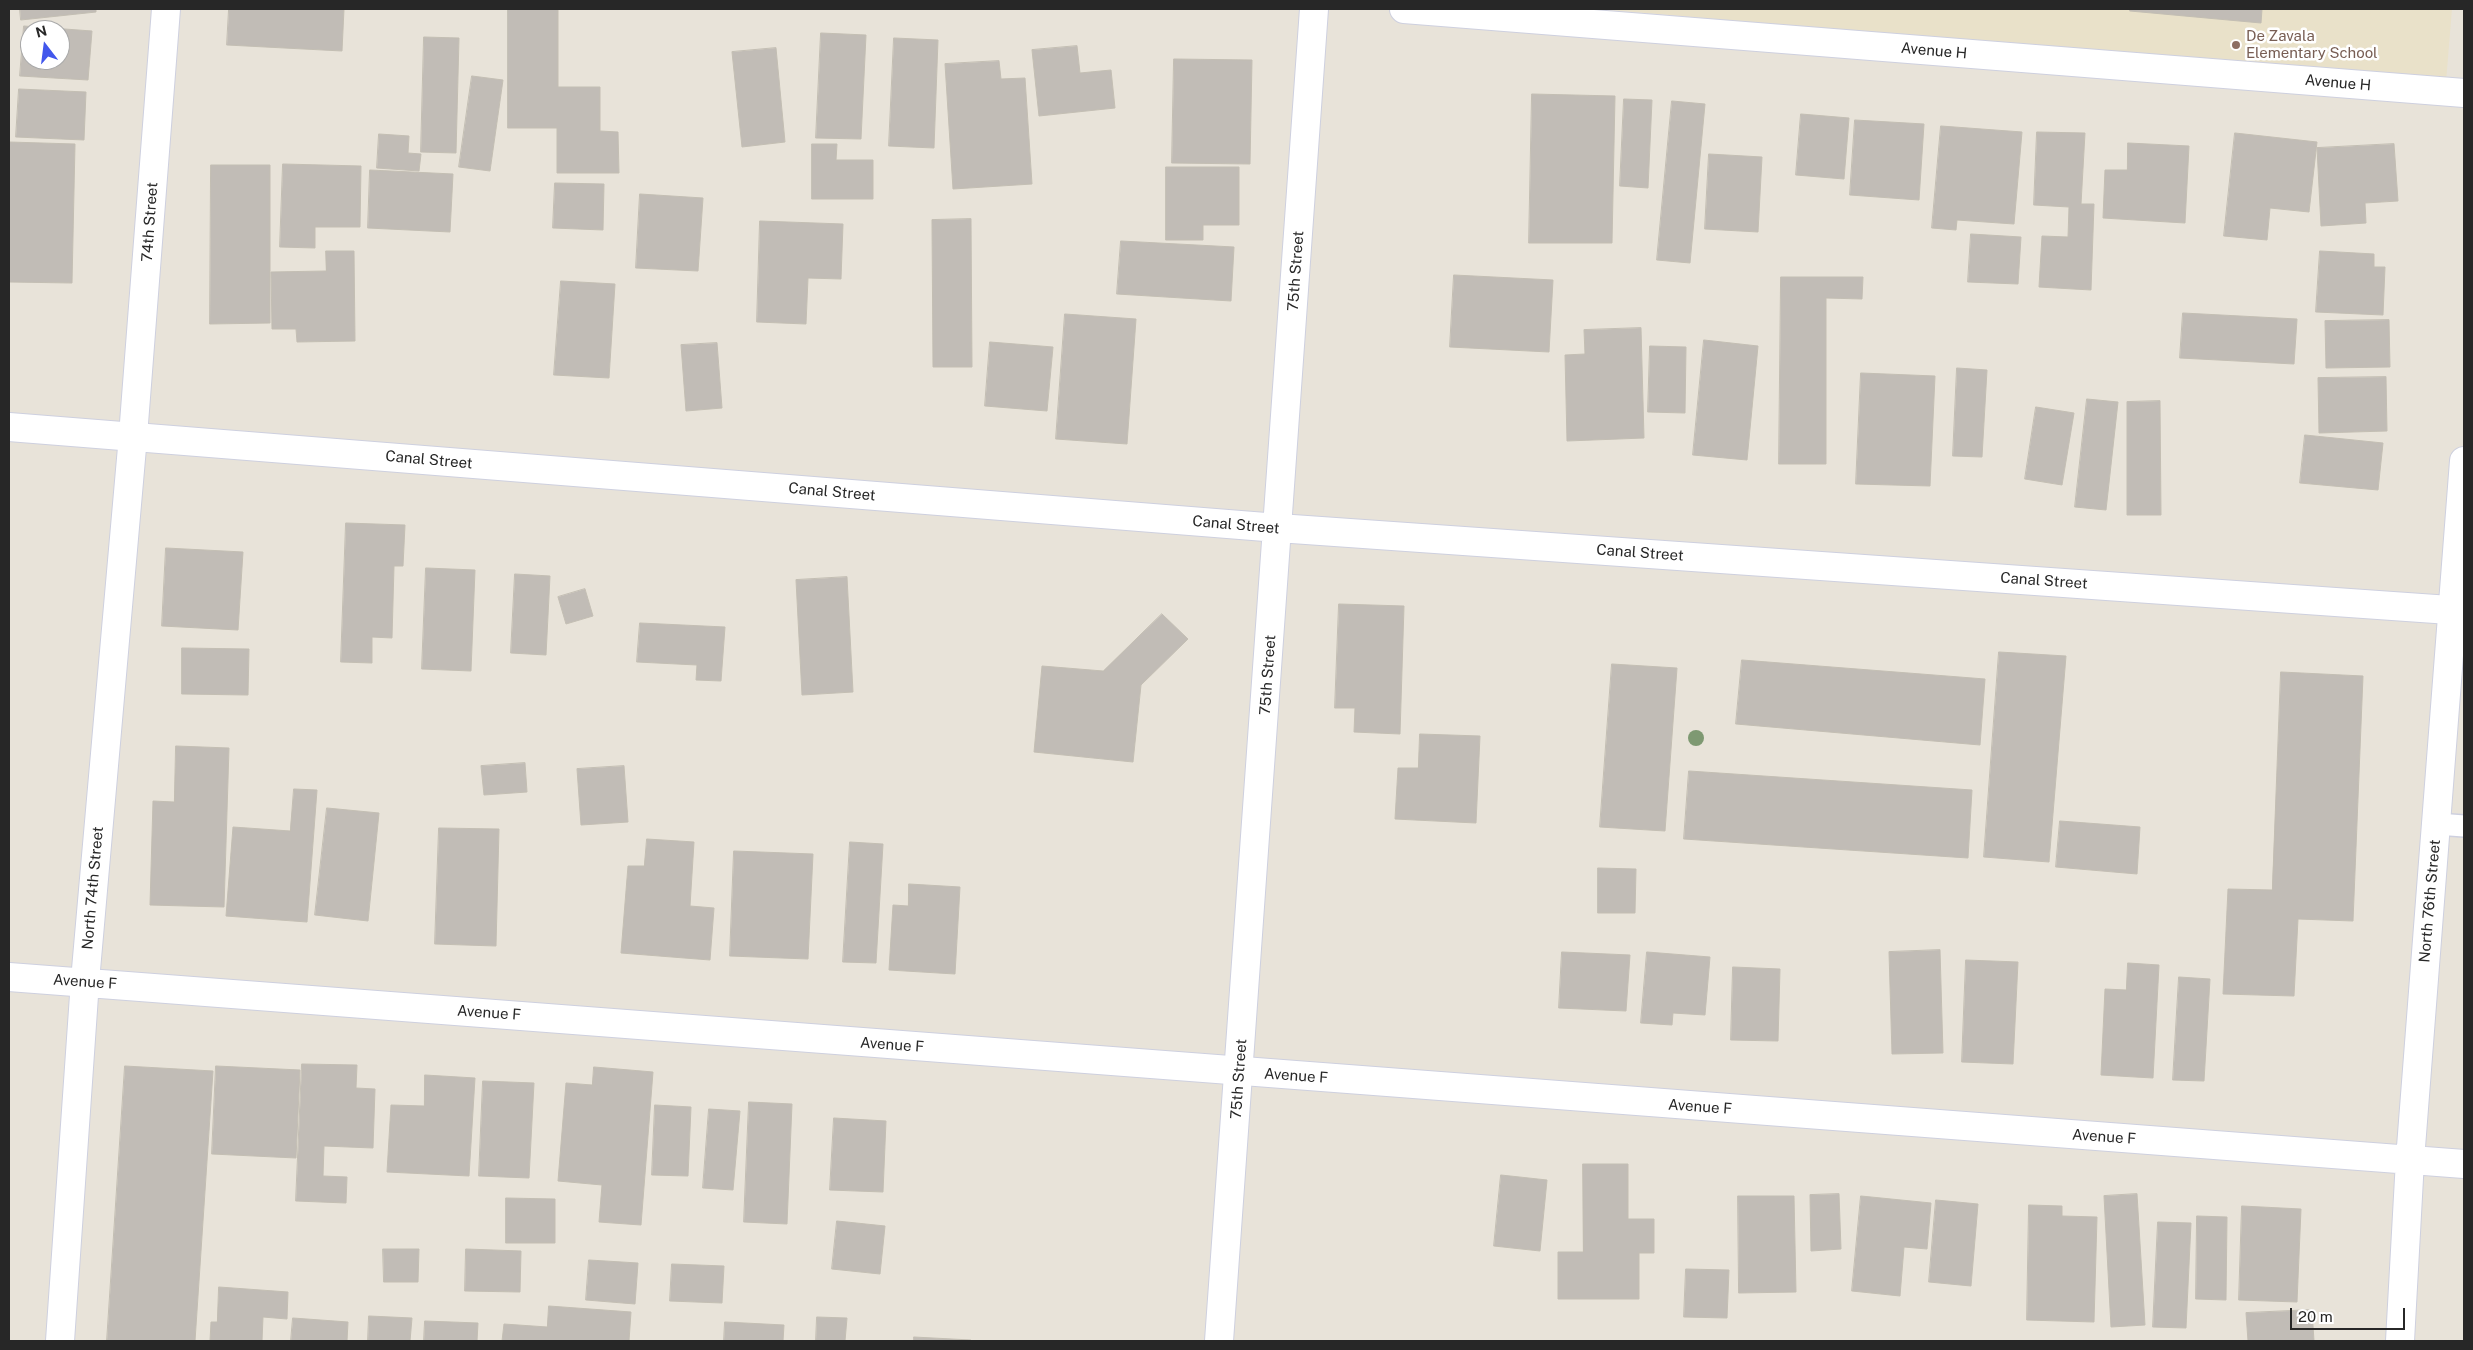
<!DOCTYPE html>
<style>
body{margin:0}
#map{position:relative;width:2473px;height:1350px;overflow:hidden;background:#e8e3d9;font-family:"Public Sans",sans-serif}
canvas{display:block}
.frame{position:absolute;inset:0;border:10px solid #272727;pointer-events:none}
.north{position:absolute;left:20px;top:20px;width:50px;height:50px;box-sizing:border-box;background:#fff;border:1px solid #a9a9a9;border-radius:50%;rotate:345deg;font-size:14px;font-weight:700;line-height:20px;text-align:center;color:#272727}
.north::after{content:'';display:block;margin:auto;width:18px;height:22px;background:#4257ec;clip-path:polygon(50% 0,100% 100%,50% 72%,0 100%)}
.scale{position:absolute;left:2290px;top:1308px;width:115px;height:22px;box-sizing:border-box;border:2px solid #272727;border-top:0;padding-left:6px;font-size:15px;line-height:18px;white-space:nowrap;color:#272727;-webkit-text-stroke:4px #fff;paint-order:stroke}
</style>
<div id="map">
<canvas width="2473" height="1350"></canvas>
<div class="frame"></div>
<div class="north">N</div>
<div class="scale">20 m</div>
</div>
<script>
const ctx = document.querySelector('canvas').getContext('2d');
ctx.lineJoin = 'round';
function paint(path, color) {
  ctx.fillStyle = color;
  ctx.fill(path, 'evenodd');
}
function stroke(path, color, width, dash) {
  ctx.strokeStyle = color;
  ctx.lineWidth = width;
  ctx.lineCap = dash ? 'butt' : 'round';
  ctx.setLineDash(dash || []);
  ctx.stroke(path);
}
function label(font, color, halo, rows, align = 'center') {
  ctx.font = font + ' "Public Sans",sans-serif';
  ctx.lineWidth = 5;
  ctx.setLineDash([]);
  ctx.textBaseline = 'middle';
  ctx.strokeStyle = halo;
  ctx.fillStyle = color;
  for (const [text, x, y, turn = 0] of rows) {
    ctx.save();
    ctx.translate(x, y);
    ctx.rotate((+turn || 0) * Math.PI / 180);
    ctx.textAlign = isNaN(turn) ? turn : align;
    if (halo) ctx.strokeText(text, 0, 0);
    ctx.fillText(text, 0, 0);
    ctx.restore();
  }
}
paint(new Path2D(`
 M 1600,9 L 2452,9 L 2446,82 Z`), '#e9e1c9');
const building = new Path2D(`
 M 20,9 L 96,9 L 96,12 L 21,20 Z
 M 229,9 L 344,9 L 342,51 L 227,45 Z
 M 508,9 L 558,9 L 558,87 L 600,87 L 600,131 L 618,132 L 619,173 L 557,173 L 557,128 L 508,128 Z
 M 2130,9 L 2262,9 L 2261,23 L 2130,11 Z
 M 24,26 L 92,31 L 88,80 L 20,76 ZM 30,30 L 60,30 L 60,60 L 30,60 Z
 M 821,33 L 866,35 L 861,139 L 816,138 Z
 M 424,37 L 459,38 L 456,153 L 421,152 Z
 M 894,38 L 938,40 L 934,148 L 889,146 Z
 M 1077,46 L 1080,73 L 1111,70 L 1115,108 L 1039,116 L 1032,50 Z
 M 776,48 L 785,142 L 742,147 L 732,52 Z
 M 1174,59 L 1252,60 L 1250,164 L 1172,163 Z
 M 999,61 L 1001,79 L 1025,78 L 1032,184 L 953,189 L 945,64 Z
 M 472,76 L 503,80 L 490,171 L 459,167 Z
 M 19,89 L 86,92 L 84,140 L 16,137 Z
 M 1532,94 L 1615,96 L 1612,243 L 1529,243 Z
 M 1624,99 L 1652,100 L 1648,188 L 1620,186 Z
 M 1672,101 L 1705,104 L 1690,263 L 1657,260 Z
 M 1801,114 L 1849,118 L 1844,179 L 1796,175 Z
 M 1855,120 L 1924,124 L 1919,200 L 1850,195 Z
 M 1941,126 L 2022,132 L 2014,224 L 1957,220 L 1956,230 L 1932,228 Z
 M 2037,132 L 2085,133 L 2081,204 L 2094,204 L 2091,290 L 2039,287 L 2042,236 L 2068,237 L 2069,207 L 2034,205 Z
 M 2235,133 L 2317,142 L 2309,212 L 2270,208 L 2267,240 L 2224,236 Z
 M 379,134 L 409,136 L 408,153 L 421,154 L 419,171 L 377,168 Z
 M 9,142 L 75,144 L 72,283 L 9,282 Z
 M 2128,143 L 2189,146 L 2185,223 L 2103,218 L 2105,170 L 2127,170 Z
 M 812,144 L 837,144 L 836,160 L 873,160 L 873,199 L 812,199 Z
 M 2394,144 L 2398,201 L 2365,203 L 2366,223 L 2321,226 L 2317,148 Z
 M 1709,154 L 1762,157 L 1758,232 L 1705,229 Z
 M 283,164 L 361,166 L 360,227 L 315,227 L 315,248 L 280,247 Z
 M 211,165 L 270,165 L 270,323 L 210,324 Z
 M 1166,167 L 1239,167 L 1239,225 L 1203,225 L 1203,240 L 1166,240 Z
 M 370,170 L 453,174 L 450,232 L 368,228 Z
 M 555,183 L 604,184 L 603,230 L 553,228 Z
 M 640,194 L 703,198 L 698,271 L 636,268 Z
 M 971,219 L 972,367 L 933,367 L 932,220 Z
 M 760,221 L 843,224 L 841,279 L 808,278 L 806,324 L 757,322 Z
 M 1971,234 L 2021,237 L 2018,284 L 1968,282 Z
 M 1121,241 L 1234,247 L 1231,301 L 1117,294 Z
 M 326,251 L 354,251 L 355,341 L 297,342 L 296,329 L 272,329 L 271,272 L 326,271 Z
 M 2320,251 L 2374,254 L 2374,267 L 2385,267 L 2383,315 L 2316,312 Z
 M 1454,275 L 1553,280 L 1549,352 L 1450,347 Z
 M 1781,277 L 1863,277 L 1862,299 L 1826,298 L 1826,464 L 1779,464 Z
 M 561,281 L 615,284 L 609,378 L 554,375 Z
 M 2183,313 L 2297,319 L 2294,364 L 2180,358 Z
 M 1065,314 L 1136,319 L 1127,444 L 1056,439 Z
 M 2389,320 L 2390,367 L 2326,368 L 2325,321 Z
 M 1641,328 L 1644,438 L 1567,441 L 1565,355 L 1585,354 L 1584,330 Z
 M 1704,340 L 1758,346 L 1747,460 L 1693,455 Z
 M 990,342 L 1053,347 L 1047,411 L 985,406 Z
 M 717,343 L 722,408 L 686,411 L 681,345 Z
 M 1650,346 L 1686,347 L 1685,413 L 1648,412 Z
 M 1957,368 L 1987,370 L 1982,457 L 1953,456 Z
 M 1861,373 L 1935,376 L 1930,486 L 1856,484 Z
 M 2386,377 L 2387,431 L 2319,433 L 2318,378 Z
 M 2087,399 L 2118,402 L 2106,510 L 2075,507 Z
 M 2160,401 L 2161,515 L 2127,515 L 2127,402 Z
 M 2036,407 L 2074,413 L 2062,485 L 2025,479 Z
 M 2305,435 L 2383,443 L 2378,490 L 2300,483 Z
 M 346,523 L 405,525 L 403,566 L 394,566 L 392,638 L 372,637 L 372,663 L 341,662 Z
 M 166,548 L 243,552 L 238,630 L 162,626 Z
 M 426,568 L 475,570 L 471,671 L 422,669 Z
 M 515,574 L 550,576 L 546,655 L 511,653 Z
 M 847,577 L 853,692 L 802,695 L 796,580 Z
 M 585,589 L 593,616 L 566,624 L 558,597 Z
 M 1339,604 L 1404,606 L 1400,734 L 1354,732 L 1355,708 L 1335,708 Z
 M 1162,614 L 1188,639 L 1141,685 L 1133,762 L 1034,752 L 1042,666 L 1103,671 Z
 M 640,623 L 725,627 L 721,681 L 696,680 L 697,665 L 637,662 Z
 M 182,648 L 249,649 L 248,695 L 182,694 Z
 M 1999,652 L 2066,656 L 2049,862 L 1984,857 Z
 M 1742,660 L 1985,679 L 1980,745 L 1736,724 Z
 M 1612,664 L 1677,668 L 1665,831 L 1600,827 Z
 M 2281,672 L 2363,676 L 2353,921 L 2298,919 L 2294,996 L 2223,994 L 2228,889 L 2272,890 Z
 M 1420,734 L 1480,736 L 1476,823 L 1395,819 L 1398,768 L 1418,768 Z
 M 176,746 L 229,748 L 224,907 L 150,905 L 153,801 L 174,802 Z
 M 525,763 L 527,792 L 484,795 L 481,766 Z
 M 624,766 L 628,822 L 581,825 L 577,769 Z
 M 1689,771 L 1972,790 L 1968,858 L 1684,839 Z
 M 294,789 L 317,790 L 307,922 L 226,916 L 233,827 L 290,831 Z
 M 327,808 L 379,813 L 368,921 L 315,915 Z
 M 2060,821 L 2140,827 L 2137,874 L 2056,867 Z
 M 439,828 L 499,829 L 496,946 L 435,944 Z
 M 647,839 L 694,842 L 690,906 L 714,908 L 710,960 L 621,953 L 628,866 L 644,866 Z
 M 850,842 L 883,844 L 876,963 L 843,962 Z
 M 734,851 L 813,854 L 808,959 L 730,956 Z
 M 1598,868 L 1636,869 L 1635,913 L 1598,913 Z
 M 909,884 L 960,887 L 955,974 L 889,970 L 893,905 L 908,906 Z
 M 1940,950 L 1943,1053 L 1892,1054 L 1889,952 Z
 M 1562,952 L 1630,955 L 1626,1011 L 1559,1008 Z
 M 1647,952 L 1710,957 L 1705,1015 L 1673,1013 L 1672,1025 L 1641,1023 Z
 M 1966,960 L 2018,962 L 2013,1064 L 1962,1062 Z
 M 2128,963 L 2159,965 L 2153,1078 L 2101,1075 L 2105,989 L 2126,990 Z
 M 1733,967 L 1780,969 L 1778,1041 L 1731,1040 Z
 M 2179,977 L 2210,979 L 2204,1081 L 2173,1080 Z
 M 302,1064 L 357,1065 L 356,1088 L 375,1089 L 373,1148 L 324,1146 L 323,1176 L 347,1177 L 346,1203 L 296,1201 Z
 M 125,1066 L 213,1071 L 195,1341 L 107,1341 Z
 M 216,1066 L 300,1070 L 296,1158 L 212,1154 Z
 M 594,1067 L 653,1072 L 641,1225 L 599,1222 L 602,1185 L 558,1181 L 566,1083 L 592,1085 Z
 M 425,1075 L 475,1078 L 469,1176 L 387,1172 L 391,1105 L 424,1106 Z
 M 483,1081 L 534,1083 L 529,1178 L 479,1176 Z
 M 749,1102 L 792,1104 L 787,1224 L 744,1222 Z
 M 655,1105 L 691,1107 L 688,1176 L 652,1175 Z
 M 709,1109 L 740,1111 L 733,1190 L 703,1188 Z
 M 834,1118 L 886,1121 L 883,1192 L 830,1190 Z
 M 1583,1164 L 1628,1164 L 1628,1219 L 1654,1219 L 1654,1253 L 1639,1253 L 1639,1299 L 1558,1299 L 1558,1252 L 1583,1252 Z
 M 1501,1175 L 1547,1180 L 1540,1251 L 1494,1246 Z
 M 1839,1194 L 1841,1249 L 1811,1251 L 1810,1195 Z
 M 2137,1194 L 2145,1325 L 2111,1327 L 2104,1196 Z
 M 1738,1196 L 1794,1196 L 1796,1292 L 1739,1293 Z
 M 1861,1196 L 1931,1203 L 1927,1249 L 1904,1247 L 1900,1296 L 1852,1291 Z
 M 506,1198 L 555,1199 L 555,1243 L 506,1243 Z
 M 1936,1200 L 1978,1204 L 1971,1286 L 1929,1282 Z
 M 2029,1205 L 2062,1206 L 2062,1216 L 2097,1217 L 2094,1322 L 2027,1320 Z
 M 2242,1206 L 2301,1209 L 2297,1302 L 2239,1300 Z
 M 2197,1216 L 2227,1217 L 2226,1300 L 2196,1299 Z
 M 837,1221 L 885,1226 L 880,1274 L 832,1269 Z
 M 2158,1222 L 2191,1223 L 2186,1328 L 2153,1327 Z
 M 383,1249 L 419,1249 L 418,1282 L 384,1282 Z
 M 466,1249 L 521,1251 L 520,1292 L 465,1291 Z
 M 589,1260 L 638,1263 L 635,1304 L 586,1300 Z
 M 672,1264 L 724,1266 L 722,1303 L 670,1301 Z
 M 1686,1269 L 1729,1270 L 1727,1318 L 1684,1317 Z
 M 219,1287 L 288,1292 L 287,1319 L 263,1317 L 262,1341 L 210,1341 L 211,1322 L 217,1322 Z
 M 549,1306 L 631,1312 L 629,1341 L 502,1341 L 504,1324 L 547,1327 Z
 M 2312,1310 L 2314,1341 L 2248,1341 L 2246,1313 Z
 M 369,1316 L 412,1318 L 410,1341 L 368,1341 Z
 M 817,1317 L 847,1318 L 845,1341 L 816,1341 Z
 M 293,1318 L 348,1322 L 347,1341 L 291,1341 Z
 M 425,1321 L 478,1323 L 477,1341 L 424,1341 Z
 M 725,1322 L 784,1325 L 783,1341 L 724,1341 Z
 M 914,1337 L 971,1340 L 971,1341 L 914,1341 Z`);
paint(building, '#c1bcb6');
stroke(building, '#c3beb3', 1);
const lane = new Path2D(`
 M 2437,824 L 2464,826`);
const street = new Path2D(`
 M 1404,9 L 2464,93
 M 9,977 L 2464,1164
 M 60,1341 L 85,981 L 133,436 L 166,9
 M 2400,1341 L 2410,1160 L 2464,461`);
const secondary = new Path2D(`
 M 9,427 L 1278,528 L 2464,611
 M 1219,1341 L 1314,9`);
stroke(lane, '#ced0df', 24);
stroke(street, '#ced0df', 30);
stroke(secondary, '#ced0df', 30);
stroke(lane, '#fff', 21);
stroke(street, '#fff', 28);
stroke(secondary, '#fff', 28);
ctx.fillStyle = '#7e9972';
for (const [x, y] of [
 [1696,738]
]) {
  ctx.beginPath();
  ctx.arc(x, y, 8, 0, 2 * Math.PI);
  ctx.fill();
}
for (const [x, y, r, color] of [
 [2236,45,5,"#8d6e63"]
]) {
  const dot = new Path2D();
  dot.arc(x, y, r, 0, 2 * Math.PI);
  ctx.fillStyle = color;
  ctx.fill(dot);
  stroke(dot, '#fff', 2);
}
label('15px', '#785e54', '#fff', [
 ["De Zavala",2246,36],
 ["Elementary School",2246,53]
], 'left');
label('15px', '#272727', '#fff', [
 ["Avenue H",1934,51,5],
 ["Avenue H",2338,83,5],
 ["74th Street",150,222,-86],
 ["75th Street",1296,271,-86],
 ["Canal Street",429,460,5],
 ["Canal Street",832,492,5],
 ["Canal Street",1236,525,5],
 ["Canal Street",1640,553,4],
 ["Canal Street",2044,581,4],
 ["75th Street",1268,675,-86],
 ["North 74th Street",93,888,-85],
 ["North 76th Street",2430,901,-85],
 ["Avenue F",85,982,4],
 ["Avenue F",489,1013,4],
 ["Avenue F",892,1045,4],
 ["Avenue F",1296,1076,4],
 ["75th Street",1239,1079,-86],
 ["Avenue F",1700,1107,4],
 ["Avenue F",2104,1137,4]
]);
</script>
